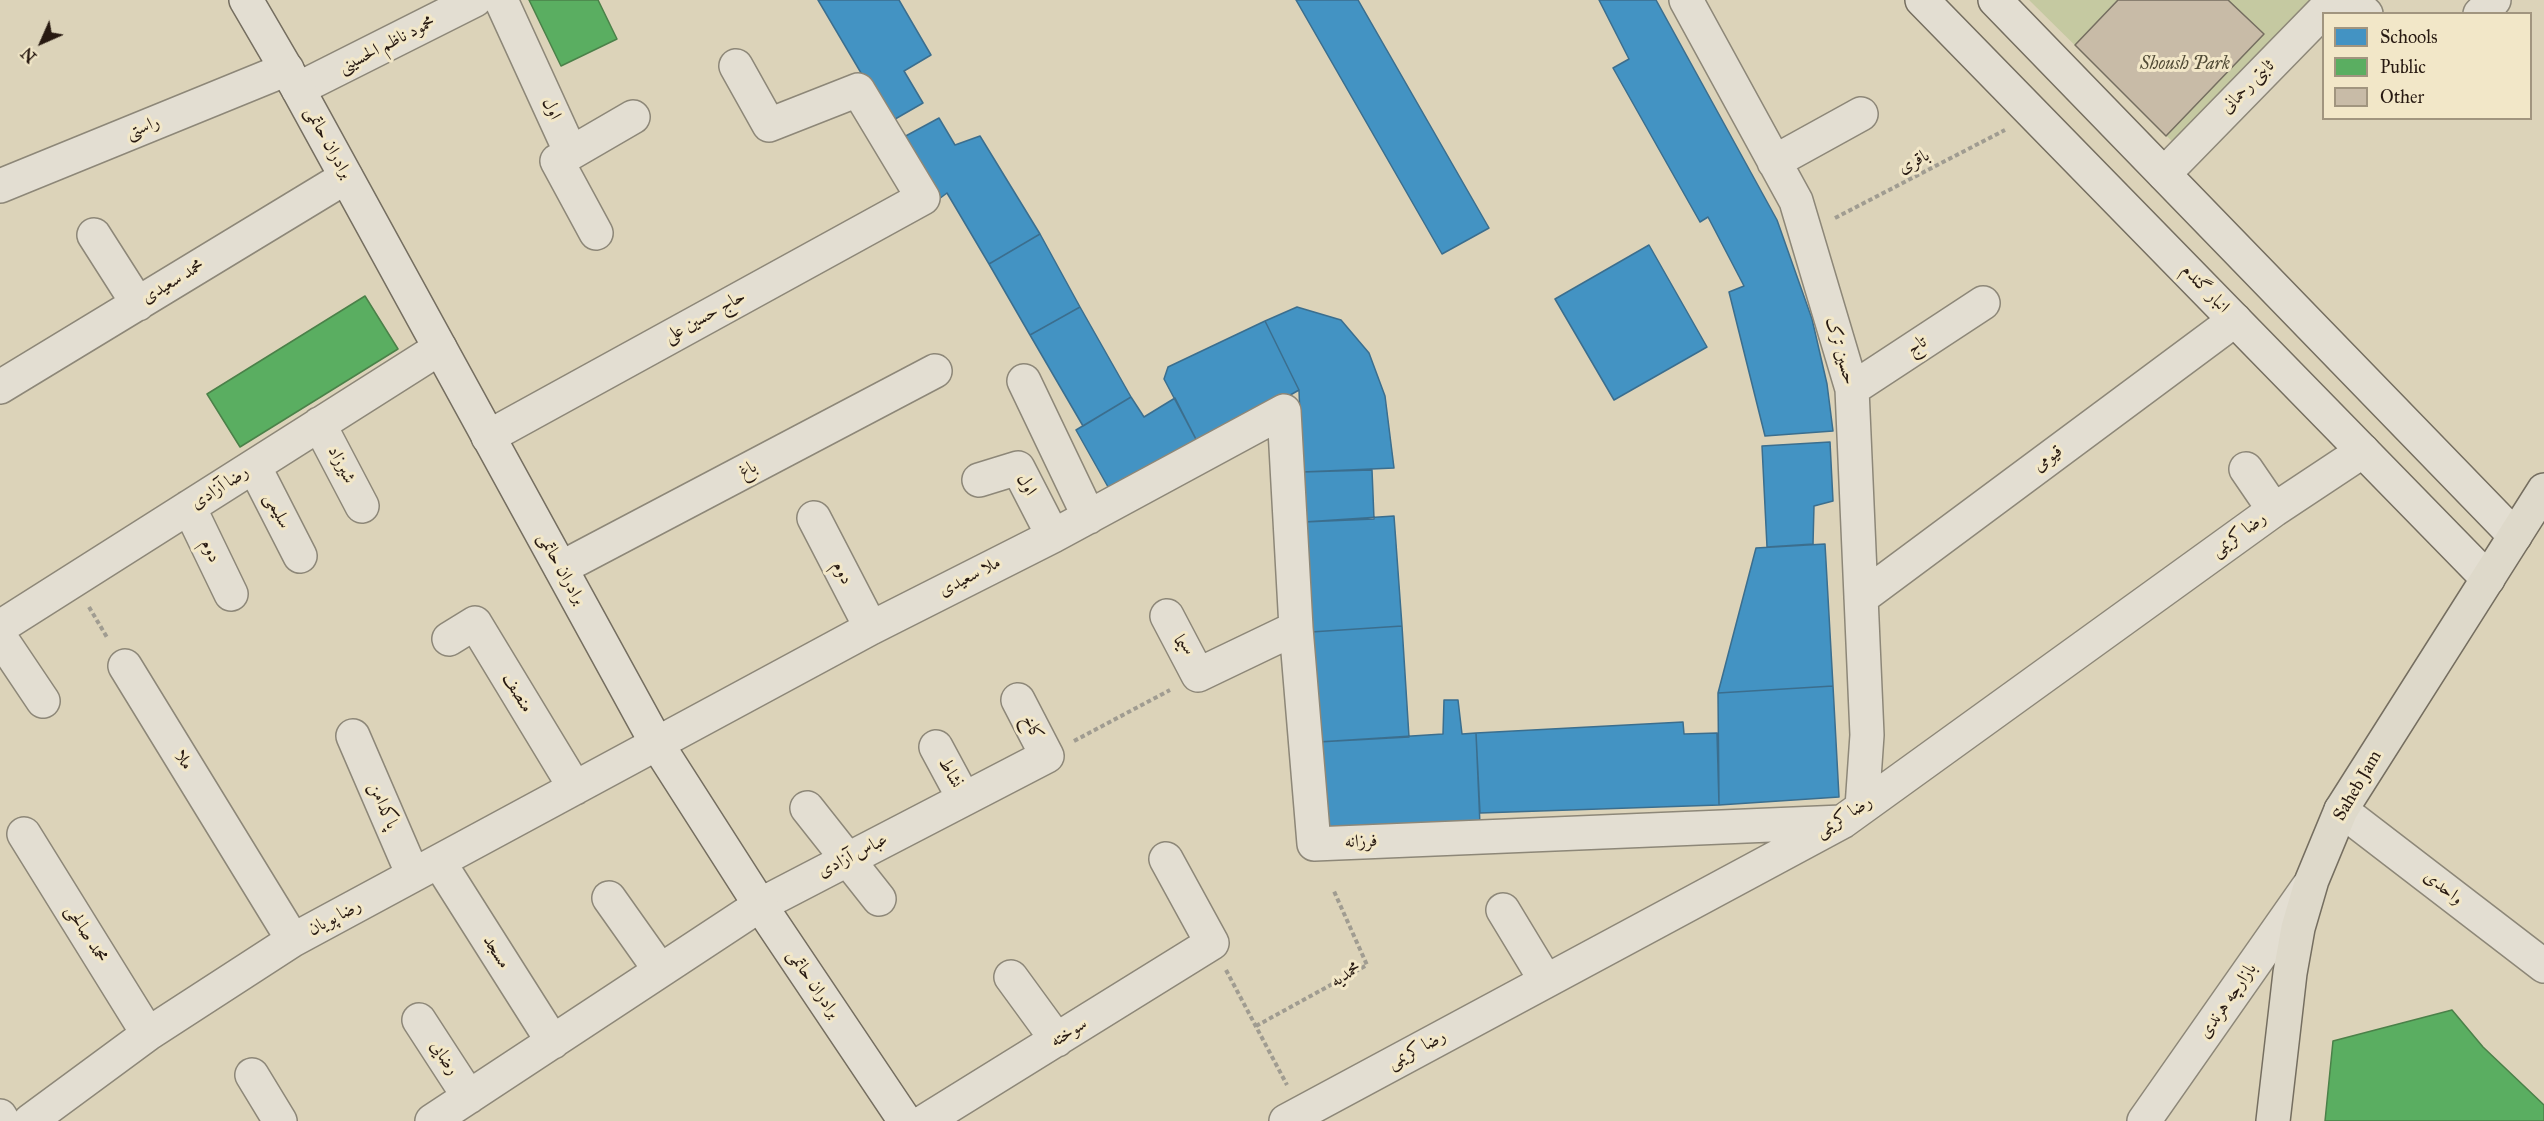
<!DOCTYPE html>
<meta charset="utf-8">
<style>
body{margin:0}
#map{position:relative;width:2544px;height:1121px;overflow:hidden;background:#dcd3b9;font-family:"IM FELL Great Primer",serif}
canvas{display:block}
.legend{position:absolute;left:2322px;top:12px;width:210px;height:108px;box-sizing:border-box;background:#f2e7c8;border:2px solid #a1957f;margin:0;padding:8px 10px;list-style:none;font-size:18px;color:#271911}
.legend li{display:flex;align-items:center;gap:12px;height:30px}
.legend b{width:30px;border:2px solid #a1957f}
.north{position:absolute;left:12px;top:12px;width:60px;height:60px;-webkit-text-stroke:4px #f2e7c8;paint-order:stroke;rotate:225deg;font-size:16px;font-weight:700;line-height:24px;text-align:center;color:#271911}
.north::after{content:'';display:block;margin:auto;width:21px;height:27px;background:#271911;clip-path:polygon(50% 0,100% 100%,50% 72%,0 100%)}
</style>
<div id="map">
<canvas width="2544" height="1121"></canvas>
<ul class="legend">
<li><b style="height:16px;background:#4393c3"></b>Schools</li>
<li><b style="height:16px;background:#5aae61"></b>Public</li>
<li><b style="height:16px;background:#c8bba7"></b>Other</li>
</ul>
<div class="north">N</div>
</div>
<script>
const ctx = document.querySelector('canvas').getContext('2d');
ctx.lineJoin = 'round';
function paint(path, color) {
  ctx.fillStyle = color;
  ctx.fill(path, 'evenodd');
}
function stroke(path, color, width, dash) {
  ctx.strokeStyle = color;
  ctx.lineWidth = width;
  ctx.lineCap = dash ? 'butt' : 'round';
  ctx.setLineDash(dash || []);
  ctx.stroke(path);
}
function label(font, color, halo, rows, align = 'center') {
  ctx.font = font + ' "IM FELL Great Primer",Amiri,serif';
  ctx.lineWidth = 6;
  ctx.setLineDash([]);
  ctx.textBaseline = 'middle';
  ctx.strokeStyle = halo;
  ctx.fillStyle = color;
  for (const [text, x, y, turn = 0] of rows) {
    ctx.save();
    ctx.translate(x, y);
    ctx.rotate((+turn || 0) * Math.PI / 180);
    ctx.textAlign = isNaN(turn) ? turn : align;
    if (halo) ctx.strokeText(text, 0, 0);
    ctx.fillText(text, 0, 0);
    ctx.restore();
  }
}
paint(new Path2D(`
 M 2029,0 L 2355,0 L 2184,153 Z`), '#c5c9a1');
const schools = new Path2D(`
 M 818,0 L 899,0 L 931,55 L 904,71 L 923,103 L 890,122 Z
 M 1296,0 L 1358,0 L 1489,228 L 1442,254 Z
 M 1599,0 L 1656,0 L 1777,220 L 1812,319 L 1827,384 L 1833,431 L 1765,436 L 1729,292 L 1744,286 L 1708,217 L 1700,222 L 1613,68 L 1629,59 Z
 M 939,118 L 955,145 L 980,136 L 1040,234 L 989,264 L 947,193 L 939,199 L 902,138 Z
 M 1040,234 L 1080,307 L 1030,335 L 989,264 Z
 M 1649,245 L 1707,347 L 1614,400 L 1555,299 Z
 M 1080,307 L 1131,397 L 1083,426 L 1030,335 Z
 M 1297,307 L 1341,320 L 1369,353 L 1385,396 L 1394,468 L 1302,472 L 1299,390 L 1265,321 Z
 M 1265,321 L 1299,390 L 1200,447 L 1164,379 L 1168,367 Z
 M 1131,397 L 1144,417 L 1175,398 L 1200,447 L 1112,494 L 1076,430 Z
 M 1830,442 L 1833,501 L 1814,506 L 1813,544 L 1767,547 L 1762,446 Z
 M 1372,470 L 1374,519 L 1304,522 L 1302,472 Z
 M 1394,516 L 1402,626 L 1311,632 L 1304,522 Z
 M 1825,544 L 1833,686 L 1718,693 L 1756,548 Z
 M 1402,626 L 1409,737 L 1318,742 L 1311,632 Z
 M 1833,686 L 1839,797 L 1719,805 L 1718,693 Z
 M 1444,700 L 1458,700 L 1462,734 L 1476,733 L 1480,825 L 1324,833 L 1318,742 L 1443,734 Z
 M 1683,722 L 1684,734 L 1717,733 L 1719,805 L 1480,813 L 1476,733 Z`);
paint(schools, '#4393c3');
stroke(schools, '#3b6e8e', 1.5);
const public = new Path2D(`
 M 529,0 L 598,0 L 617,39 L 561,66 Z
 M 365,296 L 398,349 L 240,447 L 207,394 Z
 M 2452,1010 L 2483,1047 L 2544,1105 L 2544,1121 L 2325,1121 L 2333,1041 Z`);
paint(public, '#5aae61');
stroke(public, '#4b8149', 1.5);
const building = new Path2D(`
 M 2118,0 L 2228,0 L 2264,34 L 2166,136 L 2075,45 Z`);
paint(building, '#c8bba7');
stroke(building, '#756e60', 1.5);
const street = new Path2D(`
 M 501,0 L 571,153 L 633,117
 M 1686,0 L 1796,201 L 1852,389 L 1867,735 L 1862,807
 M 2351,0 L 2366,14
 M 2480,14 L 2494,0
 M 298,89 L 475,0
 M 571,153 L 557,161 L 596,233
 M 1774,162 L 1861,114
 M 2164,174 L 2334,0
 M 0,186 L 287,69
 M 94,235 L 138,304
 M 1024,381 L 1089,517
 M 0,387 L 346,177
 M 1852,389 L 1983,303
 M 319,424 L 362,506
 M 488,437 L 923,198 L 858,90 L 769,125 L 736,66
 M 254,466 L 300,556
 M 2246,469 L 2274,510
 M 979,480 L 1018,468 L 1053,536
 M 189,507 L 231,594
 M 814,518 L 871,628
 M 561,568 L 935,371
 M 1861,598 L 2235,320
 M 1167,616 L 1198,675 L 1296,628
 M 0,627 L 440,348
 M 0,637 L 43,701
 M 449,639 L 475,623 L 575,788
 M 125,666 L 293,940
 M 353,736 L 413,875
 M 936,747 L 964,799
 M 807,808 L 879,899
 M 2341,810 L 2544,966
 M 24,834 L 148,1034
 M 439,862 L 553,1042
 M 609,898 L 660,970
 M 1503,910 L 1546,981
 M 1011,977 L 1057,1040
 M 419,1020 L 469,1097
 M 252,1075 L 280,1121
 M 0,1116 L 3,1121
 M 30,1121 L 148,1034 L 293,940 L 871,628 L 1053,536 L 1284,411 L 1296,628 L 1314,844 L 1842,822
 M 432,1121 L 760,905 L 1047,756 L 1018,700
 M 925,1121 L 1212,943 L 1166,859
 M 1286,1121 L 1842,822 L 2274,510 L 2363,451
 M 2144,1121 L 2308,887`);
const secondary = new Path2D(`
 M 246,0 L 298,89 L 657,744 L 760,905 L 905,1121
 M 1922,0 L 2488,579
 M 1995,0 L 2515,536`);
const primary = new Path2D(`
 M 2273,1121 L 2290,973 L 2298,928 L 2312,880 L 2341,810 L 2544,490`);
stroke(street, '#8d8778', 36);
stroke(secondary, '#756e60', 36);
stroke(primary, '#756e60', 36);
stroke(new Path2D(`
 M 1835,218 L 2005,130
 M 89,607 L 108,639
 M 1074,741 L 1170,690
 M 1226,970 L 1287,1085
 M 1256,1026 L 1367,965 L 1333,889`), '#a09c91', 4, [4.5, 3]);
stroke(street, '#e3ded2', 33);
stroke(secondary, '#e3ded2', 33);
stroke(primary, '#ded9ca', 33);
label('18px', '#271911', '#f2e7c8', [
 ["محمود ناظم الحسینی",387,45,-27],
 ["ثابتی رحمانی",2248,87,-45],
 ["اول",551,109,65],
 ["راستی",143,128,-22],
 ["برادران حاتمی",328,143,61],
 ["باقری",1914,162,-27],
 ["محمد سعیدی",173,282,-31],
 ["انبار گندم",2205,289,46],
 ["حاج حسین علی",705,317,-29],
 ["تاج",1917,346,-33],
 ["حسین ترک",1840,351,74],
 ["قیومی",2048,459,-37],
 ["شیرزاد",341,465,63],
 ["باغ",748,470,-28],
 ["اول",1026,485,59],
 ["رضا آزادی",220,488,-33],
 ["سلیمی",277,511,63],
 ["رضا کریمی",2239,535,-36],
 ["دوم",210,551,64],
 ["برادران حاتمی",561,569,61],
 ["دوم",842,573,62],
 ["ملا سعیدی",970,577,-27],
 ["سیما",1182,646,62],
 ["منصف",517,693,59],
 ["کاخ",1032,728,63],
 ["ملا",183,760,58],
 ["نشاط",950,773,62],
 ["Saheb Jam",2358,786,-60],
 ["پاکدامن",383,806,67],
 ["رضا کریمی",1844,817,-32],
 ["فرزانه",1361,842,-2],
 ["عباس آزادی",853,856,-27],
 ["واحدی",2443,888,38],
 ["رضا پویان",335,918,-28],
 ["محمد صالحی",86,934,58],
 ["مسجد",496,952,58],
 ["محمدیه",1346,975,-33],
 ["برادران حاتمی",813,984,56],
 ["بازارچه هرندی",2228,1001,-55],
 ["سوخته",1069,1033,-32],
 ["رضا کریمی",1417,1050,-28],
 ["رضایی",444,1058,57]
]);
label('italic 18px', '#514b36', '#f2e7c8', [
 ["Shoush Park",2185,65]
]);
</script>
